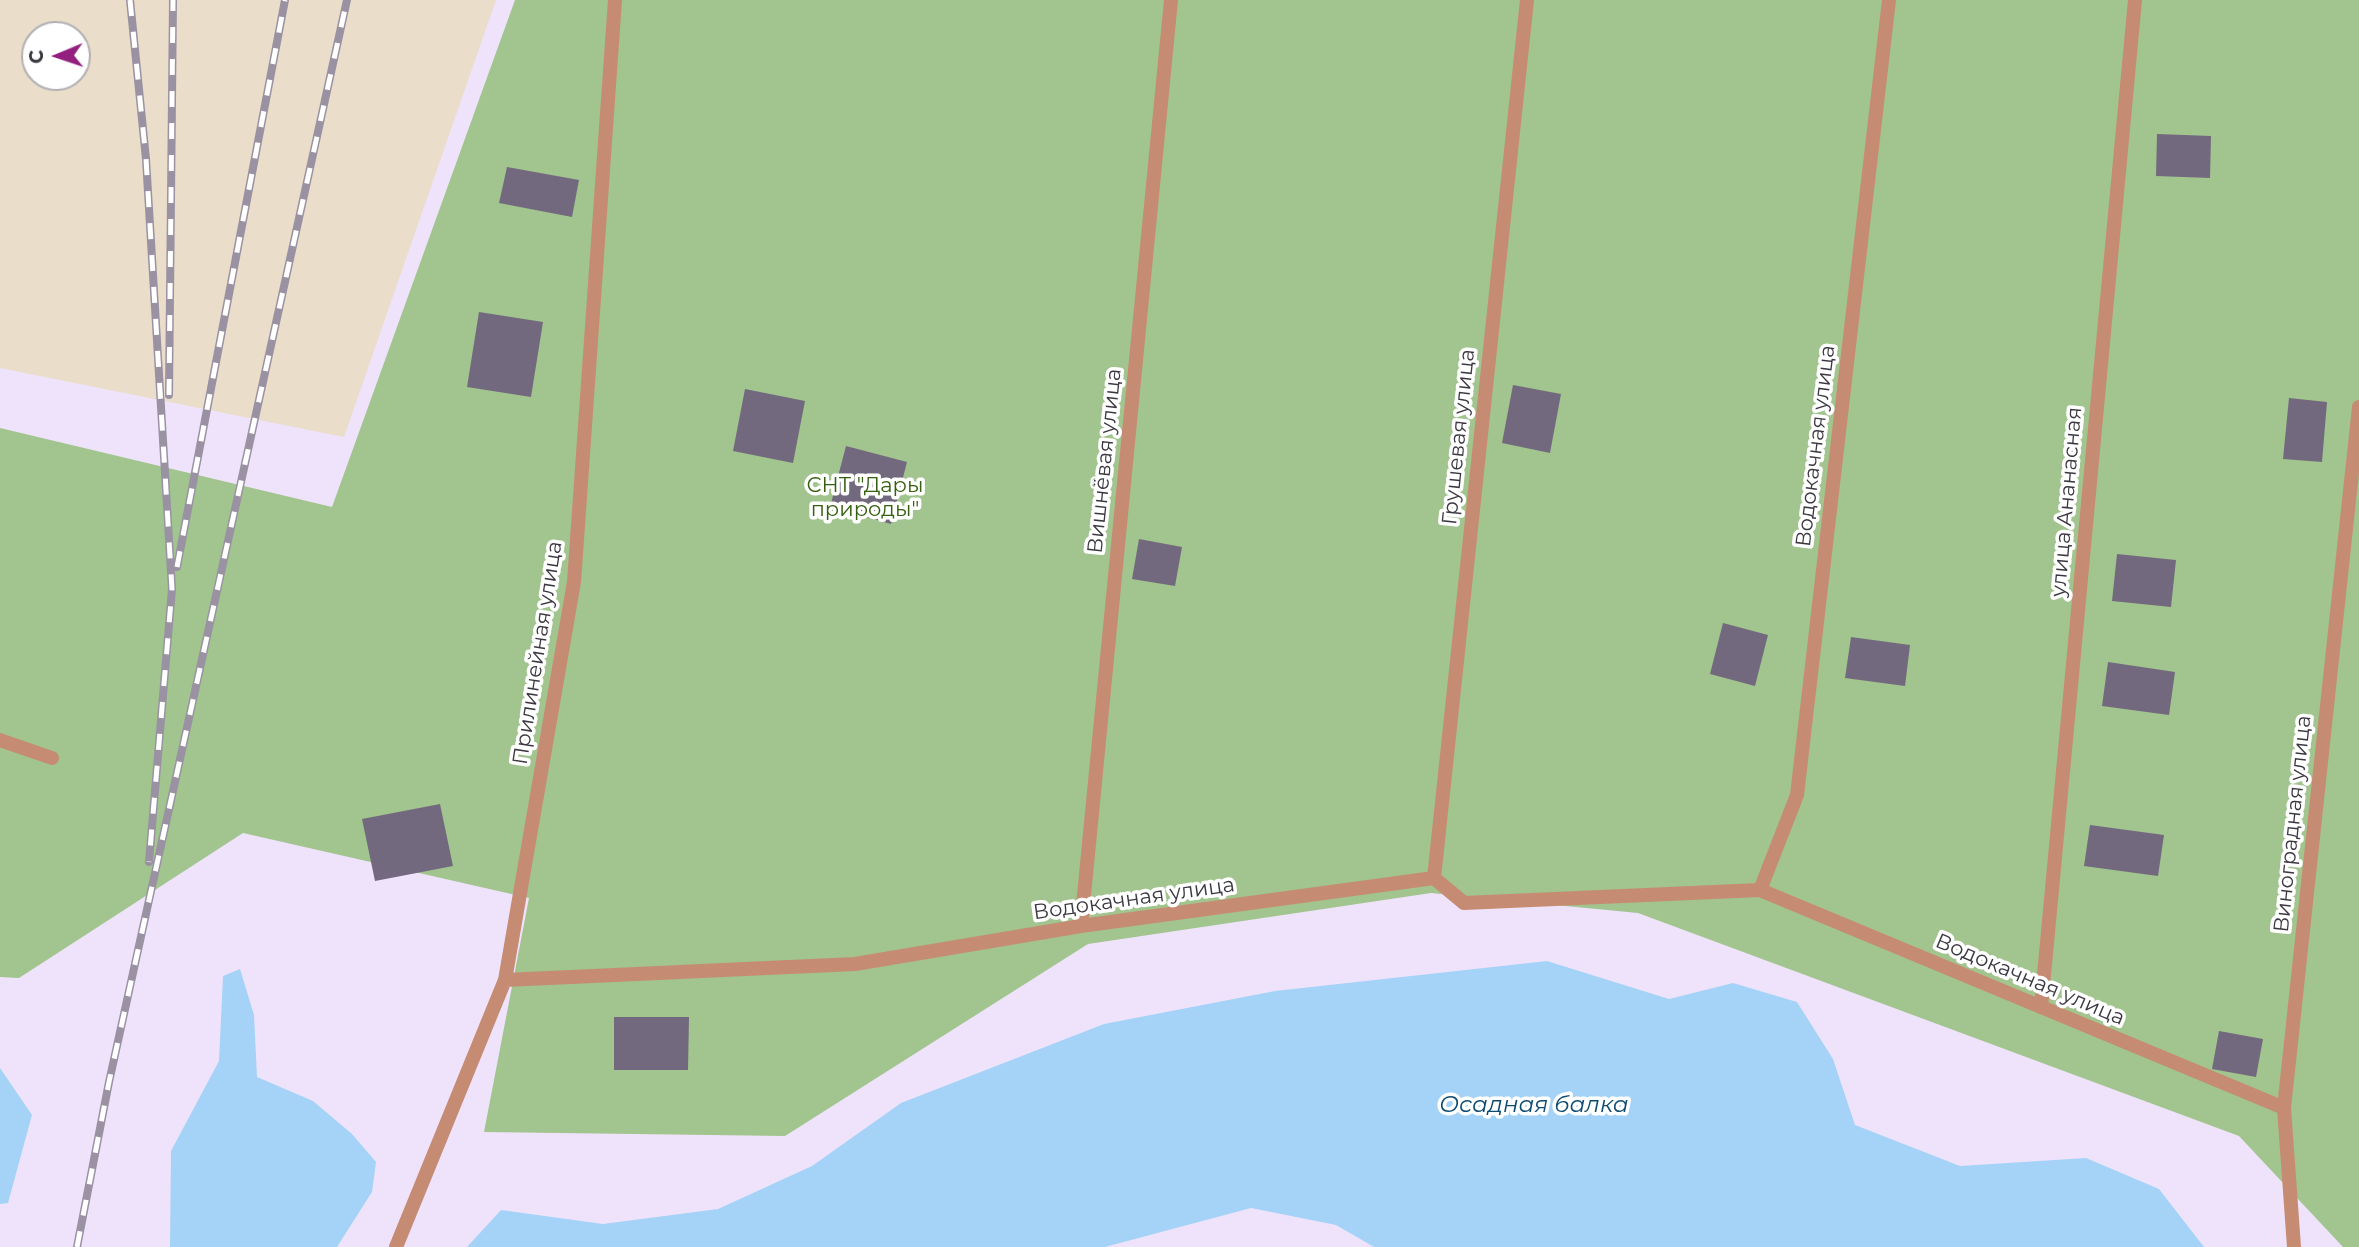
<!DOCTYPE html>
<meta charset="utf-8">
<style>
body{margin:0}
#map{position:relative;width:2359px;height:1247px;overflow:hidden;background:#efe3fb;font-family:Montserrat,sans-serif}
canvas{display:block}
.north{position:absolute;left:21px;top:21px;width:70px;height:70px;box-sizing:border-box;background:#fff;border:2px solid #b1afb3;border-radius:50%;rotate:268deg;font-size:19px;font-weight:700;line-height:28px;text-align:center;color:#3c3841}
.north::after{content:'';display:block;margin:auto;width:24px;height:32px;background:#931f7e;clip-path:polygon(50% 0,100% 100%,50% 72%,0 100%)}
</style>
<div id="map">
<canvas width="2359" height="1247"></canvas>
<div class="north">С</div>
</div>
<script>
const ctx = document.querySelector('canvas').getContext('2d');
ctx.lineJoin = 'round';
function paint(path, color) {
  ctx.fillStyle = color;
  ctx.fill(path, 'evenodd');
}
function stroke(path, color, width, dash) {
  ctx.strokeStyle = color;
  ctx.lineWidth = width;
  ctx.lineCap = dash ? 'butt' : 'round';
  ctx.setLineDash(dash || []);
  ctx.stroke(path);
}
function label(font, color, halo, rows, align = 'center') {
  ctx.font = font + ' Montserrat,sans-serif';
  ctx.lineWidth = 7;
  ctx.setLineDash([]);
  ctx.textBaseline = 'middle';
  ctx.strokeStyle = halo;
  ctx.fillStyle = color;
  for (const [text, x, y, turn = 0] of rows) {
    ctx.save();
    ctx.translate(x, y);
    ctx.rotate((+turn || 0) * Math.PI / 180);
    ctx.textAlign = isNaN(turn) ? turn : align;
    if (halo) ctx.strokeText(text, 0, 0);
    ctx.fillText(text, 0, 0);
    ctx.restore();
  }
}
paint(new Path2D(`
 M 0,0 L 496,0 L 344,437 L 0,368 ZM 35,35 L 77,35 L 77,77 L 35,77 Z`), '#eaddc9');
paint(new Path2D(`
 M 515,0 L 2359,0 L 2359,1247 L 2343,1247 L 2239,1136 L 1638,913 L 1431,893 L 1088,944 L 785,1136 L 484,1132 L 529,898 L 243,833 L 19,978 L 0,977 L 0,428 L 332,507 Z`), '#a2c48e');
paint(new Path2D(`
 M 1547,961 L 1669,999 L 1733,983 L 1797,1002 L 1833,1059 L 1855,1125 L 1960,1166 L 2086,1158 L 2159,1189 L 2204,1247 L 1374,1247 L 1336,1225 L 1251,1208 L 1105,1247 L 467,1247 L 501,1210 L 603,1224 L 718,1209 L 812,1166 L 901,1103 L 1104,1024 L 1275,991 Z
 M 240,969 L 254,1015 L 257,1077 L 313,1101 L 352,1134 L 376,1162 L 372,1192 L 337,1247 L 170,1247 L 171,1151 L 219,1061 L 223,976 Z
 M 0,1068 L 32,1115 L 8,1203 L 0,1204 Z`), '#a5d3f8');
paint(new Path2D(`
 M 2157,134 L 2211,136 L 2210,178 L 2156,176 Z
 M 507,167 L 579,180 L 572,217 L 499,203 Z
 M 479,312 L 543,322 L 531,397 L 467,387 Z
 M 1513,385 L 1561,394 L 1550,453 L 1502,443 Z
 M 745,389 L 805,401 L 793,463 L 733,451 Z
 M 2289,398 L 2327,402 L 2322,462 L 2283,459 Z
 M 846,446 L 907,462 L 891,524 L 830,507 Z
 M 1139,539 L 1182,547 L 1175,586 L 1132,579 Z
 M 2117,554 L 2176,560 L 2171,607 L 2112,601 Z
 M 1723,623 L 1768,635 L 1755,686 L 1710,674 Z
 M 1851,637 L 1910,645 L 1905,686 L 1845,678 Z
 M 2108,662 L 2175,672 L 2169,715 L 2102,706 Z
 M 440,804 L 453,866 L 375,881 L 362,819 Z
 M 2090,825 L 2164,835 L 2158,876 L 2084,866 Z
 M 614,1017 L 689,1017 L 688,1070 L 614,1070 Z
 M 2219,1031 L 2263,1039 L 2256,1077 L 2212,1069 Z`), '#73697e');
stroke(new Path2D(`
 M 2041,1007 L 2135,0`), '#c68b73', 14);
stroke(new Path2D(`
 M 0,740 L 52,758
 M 1434,878 L 1527,0
 M 1760,890 L 1797,795 L 1889,0
 M 1081,926 L 1171,0
 M 505,980 L 855,964 L 1081,926 L 1434,878 L 1464,903 L 1760,890 L 2284,1108
 M 396,1247 L 505,980 L 574,582 L 615,0
 M 2294,1247 L 2284,1108 L 2359,407`), '#c68b73', 14);
const rail = new Path2D(`
 M 130,0 L 146,159 L 172,589 L 149,862
 M 169,395 L 173,0
 M 177,567 L 285,0
 M 77,1247 L 109,1082 L 347,0`);
stroke(rail, '#9a92a3', 8);
stroke(rail, '#fff', 5, [16]);
label('21px', '#3c3841', '#fff', [
 ["Грушевая улица",1459,437,-84],
 ["Водокачная улица",1816,446,-83],
 ["Вишнёвая улица",1105,461,-84],
 ["улица Ананасная",2067,502,-85],
 ["Прилинейная улица",538,653,-81],
 ["Виноградная улица",2293,824,-84],
 ["Водокачная улица",1134,899,-8],
 ["Водокачная улица",2030,980,23]
]);
label('21px', '#35600f', '#fff', [
 ["СНТ \"Дары",865,486],
 ["природы\"",865,510]
]);
label('italic 23px', '#0d4b72', '#fff', [
 ["Осадная балка",1534,1105]
]);
</script>
